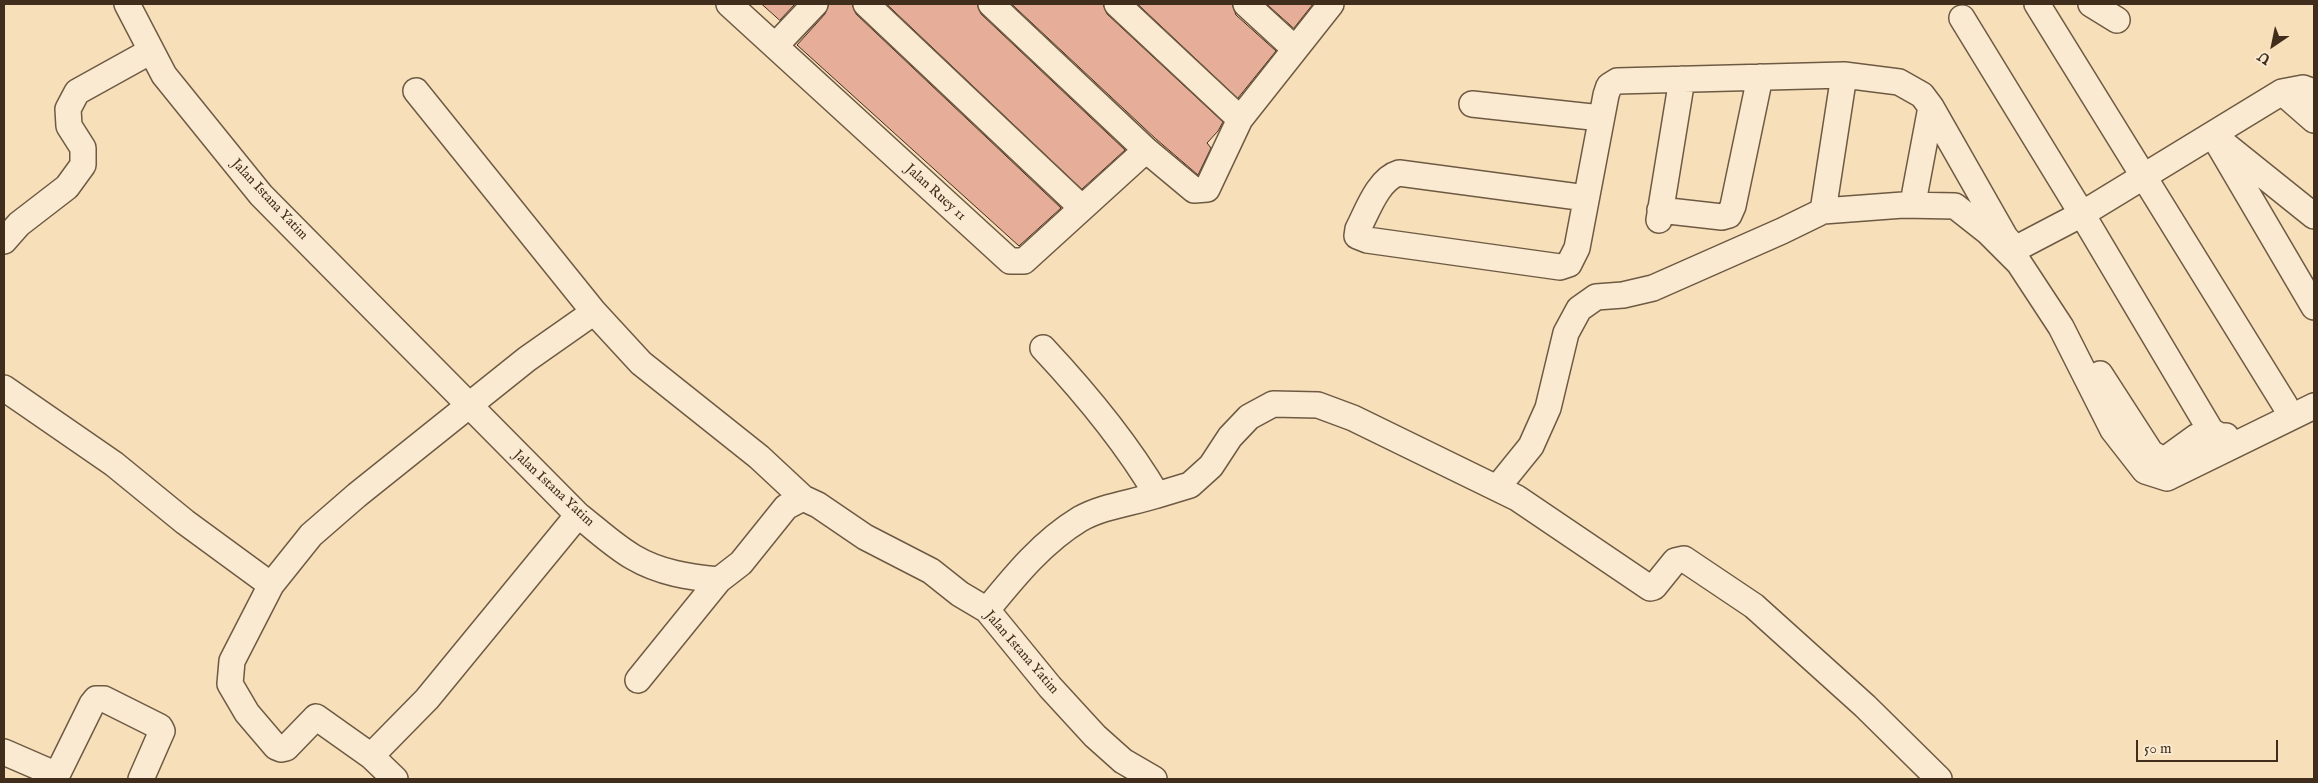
<!DOCTYPE html>
<style>
body{margin:0}
#map{position:relative;width:2318px;height:783px;overflow:hidden;background:#f7dfba;font-family:"IM FELL English",serif}
canvas{display:block}
.frame{position:absolute;inset:0;border:5px solid #402d1b;pointer-events:none}
.north{position:absolute;left:2248px;top:20px;width:50px;height:50px;-webkit-text-stroke:4px #faead2;paint-order:stroke;rotate:214deg;font-size:14px;font-weight:700;line-height:20px;text-align:center;color:#402d1b}
.north::after{content:'';display:block;margin:auto;width:18px;height:22px;background:#402d1b;clip-path:polygon(50% 0,100% 100%,50% 72%,0 100%)}
.scale{position:absolute;left:2136px;top:740px;width:142px;height:22px;box-sizing:border-box;border:2px solid #402d1b;border-top:0;padding-left:6px;font-size:15px;line-height:18px;white-space:nowrap;color:#402d1b;-webkit-text-stroke:4px #faead2;paint-order:stroke}
</style>
<div id="map">
<canvas width="2318" height="783"></canvas>
<div class="frame"></div>
<div class="north">U</div>
<div class="scale">50 m</div>
</div>
<script>
const ctx = document.querySelector('canvas').getContext('2d');
ctx.lineJoin = 'round';
function paint(path, color) {
  ctx.fillStyle = color;
  ctx.fill(path, 'evenodd');
}
function stroke(path, color, width, dash) {
  ctx.strokeStyle = color;
  ctx.lineWidth = width;
  ctx.lineCap = dash ? 'butt' : 'round';
  ctx.setLineDash(dash || []);
  ctx.stroke(path);
}
function label(font, color, halo, rows, align = 'center') {
  ctx.font = font + ' "IM FELL English",serif';
  ctx.lineWidth = 4.5;
  ctx.setLineDash([]);
  ctx.textBaseline = 'middle';
  ctx.strokeStyle = halo;
  ctx.fillStyle = color;
  for (const [text, x, y, turn = 0] of rows) {
    ctx.save();
    ctx.translate(x, y);
    ctx.rotate((+turn || 0) * Math.PI / 180);
    ctx.textAlign = isNaN(turn) ? turn : align;
    if (halo) ctx.strokeText(text, 0, 0);
    ctx.fillText(text, 0, 0);
    ctx.restore();
  }
}
const building = new Path2D(`
 M 762,4 L 795,4 L 780,20 Z
 M 829,4 L 852,4 L 856,14 L 1061,208 L 1019,246 L 797,45 L 825,14 Z
 M 887,4 L 977,4 L 981,14 L 1125,150 L 1082,189 Z
 M 1012,4 L 1103,4 L 1107,14 L 1223,122 L 1218,131 L 1207,143 L 1211,148 L 1198,175 L 1156,139 Z
 M 1138,4 L 1232,4 L 1236,15 L 1276,51 L 1238,98 Z
 M 1267,4 L 1313,4 L 1294,28 Z`);
paint(building, '#e6ae99');
stroke(building, '#402d1b', 1);
const minor = new Path2D(`
 M 127,4 L 164,75 L 261,195 L 578,515 C 596,529 614,546 633,557 C 660,573 689,577 719,580 L 741,563 L 786,507 L 803,498 L 818,505 L 865,537 L 931,571 L 960,594 L 987,610 L 1050,687 L 1095,736 L 1123,761 L 1154,779
 M 729,4 L 1010,261 L 1024,261 L 1146,150
 M 866,4 L 1082,208
 M 991,4 L 1146,150 L 1194,190 L 1207,189 L 1240,119 L 1331,4
 M 1117,4 L 1240,119
 M 1246,4 L 1295,49
 M 2037,4 L 2285,405
 M 2091,4 L 2117,20
 M 1962,18 L 2082,214 L 2211,431
 M 775,46 L 815,4
 M 416,91 L 594,312 L 641,363 L 759,457 L 803,498
 M 2282,92 L 2314,120
 M 1472,104 L 1601,118
 M 1915,192 L 1931,107
 M 1586,198 L 1399,173 C 1378,179 1367,212 1358,229 L 1357,236 L 1367,240 L 1560,267 L 1569,264 L 1577,248 L 1606,95 L 1609,86 L 1617,81 L 1844,75 L 1899,82 L 1922,95 L 1931,107 L 2005,237 L 2011,244 L 2019,247 L 2082,214 L 2282,92 L 2303,88 L 2314,92
 M 1660,210 L 1722,217 L 1729,215 L 1733,206 L 1760,77
 M 1823,211 L 1903,205 L 1955,206 L 1988,232 L 2019,263 L 2061,327 L 2113,430 L 2145,471 L 2167,478 L 2314,406
 M 2314,216 L 2213,135 L 2314,307
 M 1659,220 L 1682,79
 M 4,241 L 19,224 L 67,187 L 83,165 L 83,148 L 69,126 L 68,109 L 77,92 L 151,51
 M 2100,374 L 2151,453 L 2162,459 L 2167,458 L 2196,437 L 2211,431 L 2220,436 L 2226,436
 M 4,388 L 114,464 L 185,522 L 271,585
 M 1497,488 L 1531,446 L 1548,408 L 1566,333 L 1579,309 L 1596,297 L 1623,295 L 1653,288 L 1782,231 L 1823,211 L 1844,75
 M 1157,495 L 1190,485 L 1211,466 L 1230,437 L 1249,417 L 1273,404 L 1318,405 L 1353,418 L 1517,498 L 1650,588 L 1654,587 L 1675,561 L 1684,559 L 1754,606 L 1865,706 L 1939,779
 M 987,610 C 1014,577 1042,542 1080,519 C 1103,506 1132,503 1157,495 C 1126,442 1085,393 1043,348
 M 638,680 L 719,580
 M 4,752 L 57,775
 M 371,756 L 427,699 L 578,515
 M 55,779 L 92,704 L 96,699 L 104,699 L 160,727 L 162,731 L 141,779
 M 395,779 L 371,756 L 316,717 L 286,748 L 281,749 L 276,747 L 247,713 L 230,684 L 232,661 L 271,585 L 311,535 L 357,495 L 527,359 L 594,312`);
stroke(minor, '#6e5a43', 28);
stroke(minor, '#faead2', 25);
label('14px', '#402d1b', '#faead2', [
 ["Jalan Ruey 11",935,193,42],
 ["Jalan Istana Yatim",269,200,47],
 ["Jalan Istana Yatim",553,489,43],
 ["Jalan Istana Yatim",1021,653,49]
]);
</script>
